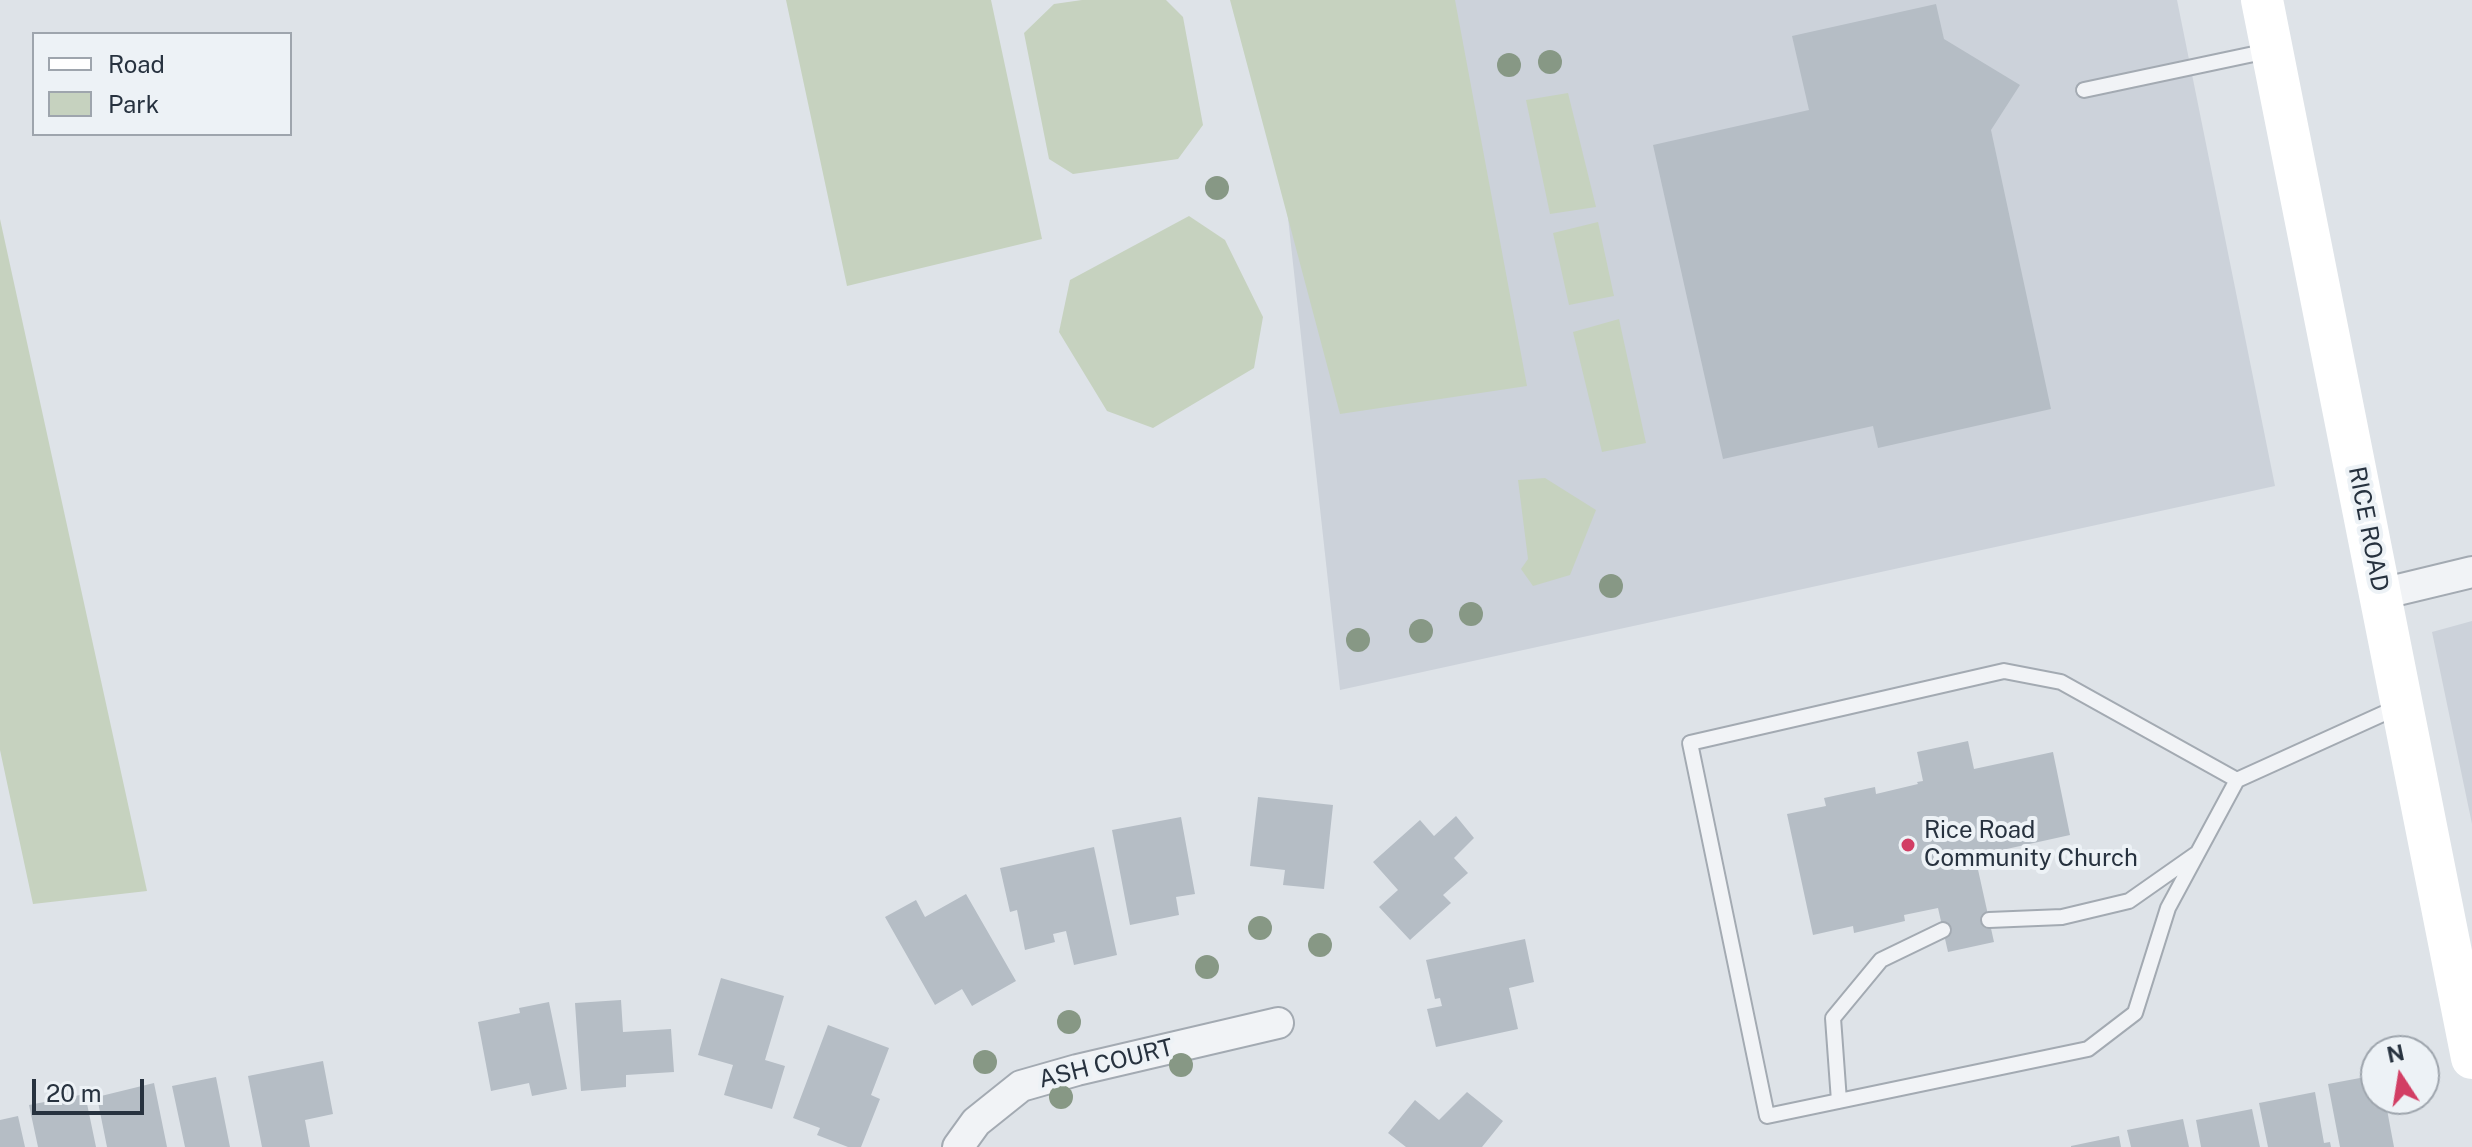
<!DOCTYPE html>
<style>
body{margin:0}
#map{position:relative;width:2472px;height:1147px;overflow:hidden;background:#dee3e8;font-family:"Public Sans",sans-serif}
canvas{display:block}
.legend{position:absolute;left:32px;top:32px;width:260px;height:104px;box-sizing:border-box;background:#edf2f6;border:2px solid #9ea5ad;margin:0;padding:10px 14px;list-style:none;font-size:24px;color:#27323f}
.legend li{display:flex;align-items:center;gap:16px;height:40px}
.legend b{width:40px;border:2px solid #9ea5ad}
.north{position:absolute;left:2360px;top:1035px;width:80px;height:80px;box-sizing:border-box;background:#edf2f6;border:2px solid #9ea5ad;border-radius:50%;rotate:348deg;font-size:22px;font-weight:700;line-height:32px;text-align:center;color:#27323f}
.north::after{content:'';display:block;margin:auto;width:28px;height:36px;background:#d23e64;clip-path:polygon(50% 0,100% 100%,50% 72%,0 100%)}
.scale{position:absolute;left:32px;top:1079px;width:112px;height:36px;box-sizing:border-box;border:4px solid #27323f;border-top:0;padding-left:10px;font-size:24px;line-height:28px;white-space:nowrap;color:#27323f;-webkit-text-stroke:6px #edf2f6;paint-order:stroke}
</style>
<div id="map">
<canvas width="2472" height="1147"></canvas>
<ul class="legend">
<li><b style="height:10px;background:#fff"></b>Road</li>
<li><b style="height:22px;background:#c6d2bf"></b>Park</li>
</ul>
<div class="north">N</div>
<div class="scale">20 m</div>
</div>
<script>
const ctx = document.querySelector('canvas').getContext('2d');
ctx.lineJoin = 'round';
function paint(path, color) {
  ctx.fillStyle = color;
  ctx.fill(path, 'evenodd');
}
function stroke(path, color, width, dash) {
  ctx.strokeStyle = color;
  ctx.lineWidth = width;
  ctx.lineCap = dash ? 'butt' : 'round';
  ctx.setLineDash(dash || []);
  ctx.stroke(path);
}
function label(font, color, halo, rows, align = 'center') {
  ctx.font = font + ' "Public Sans",sans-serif';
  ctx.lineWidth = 8;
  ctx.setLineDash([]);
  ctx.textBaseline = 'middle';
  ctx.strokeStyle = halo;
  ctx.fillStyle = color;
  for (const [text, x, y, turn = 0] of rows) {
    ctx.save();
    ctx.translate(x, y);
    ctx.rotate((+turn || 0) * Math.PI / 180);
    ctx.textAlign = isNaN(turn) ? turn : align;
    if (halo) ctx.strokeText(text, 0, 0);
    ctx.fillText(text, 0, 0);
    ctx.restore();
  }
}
paint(new Path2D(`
 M 1264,0 L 2177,0 L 2275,486 L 1340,690 Z
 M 2472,621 L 2472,824 L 2432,632 Z`), '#ccd2da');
paint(new Path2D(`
 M 786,0 L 991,0 L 1042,239 L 847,286 Z
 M 1082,0 L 1166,0 L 1183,17 L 1203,125 L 1178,159 L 1073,174 L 1049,159 L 1024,33 L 1054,4 Z
 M 1230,0 L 1455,0 L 1527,386 L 1340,414 Z
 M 1568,93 L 1596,207 L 1550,214 L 1526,100 Z
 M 1189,216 L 1225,240 L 1263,317 L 1254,368 L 1153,428 L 1107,411 L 1059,332 L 1070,280 Z
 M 0,219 L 147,891 L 33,904 L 0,750 Z
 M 1598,222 L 1614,296 L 1569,305 L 1553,233 Z
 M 1619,319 L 1646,443 L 1602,452 L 1573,332 Z
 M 1545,478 L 1596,510 L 1570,575 L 1533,586 L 1521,569 L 1528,559 L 1518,480 Z`), '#c6d2bf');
paint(new Path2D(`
 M 1936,4 L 1944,39 L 2020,85 L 1991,130 L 2051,409 L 1878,448 L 1873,426 L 1723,459 L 1653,145 L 1809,110 L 1792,36 Z
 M 1968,741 L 1974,769 L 2053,752 L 2070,835 L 1975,856 L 1994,942 L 1948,952 L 1938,908 L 1904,915 L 1905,921 L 1854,933 L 1853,926 L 1813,935 L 1787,814 L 1826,806 L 1824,798 L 1875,787 L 1876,794 L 1918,784 L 1917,782 L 1923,781 L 1917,752 Z
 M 1258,797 L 1333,805 L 1324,889 L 1283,885 L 1285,870 L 1250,866 Z
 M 1456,816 L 1474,838 L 1454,858 L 1468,873 L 1443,895 L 1451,903 L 1410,940 L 1379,907 L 1398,890 L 1373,862 L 1420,820 L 1434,836 Z
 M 1181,817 L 1195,894 L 1176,897 L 1179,915 L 1130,925 L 1112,830 Z
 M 1094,847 L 1117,955 L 1074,965 L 1066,931 L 1053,934 L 1055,942 L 1025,950 L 1017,910 L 1010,912 L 1000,868 Z
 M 966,894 L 1016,981 L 972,1006 L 962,989 L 935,1005 L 885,917 L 916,900 L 925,917 Z
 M 1525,939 L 1534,982 L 1509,988 L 1518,1029 L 1436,1047 L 1427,1009 L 1442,1006 L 1440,998 L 1435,999 L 1426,960 Z
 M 721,978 L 784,996 L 765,1060 L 785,1066 L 772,1109 L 724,1095 L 733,1065 L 698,1055 Z
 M 621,1000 L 623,1032 L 671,1029 L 674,1072 L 626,1075 L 626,1087 L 581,1091 L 575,1003 Z
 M 549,1002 L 567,1089 L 532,1096 L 529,1083 L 491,1091 L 478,1022 L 520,1013 L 519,1008 Z
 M 828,1025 L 889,1048 L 871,1095 L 880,1099 L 861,1147 L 848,1147 L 817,1135 L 820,1128 L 793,1118 Z
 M 323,1061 L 333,1114 L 305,1120 L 310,1147 L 262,1147 L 248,1076 Z
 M 2376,1075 L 2376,1099 L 2385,1099 L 2394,1147 L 2340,1147 L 2328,1084 Z
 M 216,1077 L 230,1147 L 185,1147 L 172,1086 Z
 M 154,1083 L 167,1147 L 107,1147 L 97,1097 Z
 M 1467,1092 L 1503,1121 L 1482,1147 L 1406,1147 L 1388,1133 L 1415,1100 L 1439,1120 Z
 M 2315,1092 L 2324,1143 L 2330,1142 L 2331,1147 L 2268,1147 L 2259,1103 Z
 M 85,1094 L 96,1147 L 38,1147 L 29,1105 Z
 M 2252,1109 L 2260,1147 L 2201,1147 L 2196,1120 Z
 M 18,1116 L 25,1147 L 0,1147 L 0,1120 Z
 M 2183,1119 L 2189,1147 L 2131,1147 L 2127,1130 Z
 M 2119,1136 L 2121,1147 L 2071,1147 L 2071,1146 Z`), '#b5bdc5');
const lane = new Path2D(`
 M 2084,90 L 2268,51
 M 2237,780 L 2168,908 L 2135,1013 L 2088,1049 L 1767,1116 L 1690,743 L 2004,671 L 2061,682 L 2237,780 L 2398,707
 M 1989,920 L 2062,917 L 2129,901 L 2196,854
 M 1839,1101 L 1833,1018 L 1881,960 L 1943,930`);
const street = new Path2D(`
 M 2381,594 L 2472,572
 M 958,1147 L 976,1122 L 1021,1086 L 1077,1070 L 1278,1023`);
stroke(lane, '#a3aab2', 18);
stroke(street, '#a3aab2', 34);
stroke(lane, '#f1f3f6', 14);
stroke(street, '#f1f3f6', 30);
stroke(new Path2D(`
 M 2262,0 L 2472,1058`), '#fff', 42);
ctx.fillStyle = '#879885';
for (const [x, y] of [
 [1550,62],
 [1509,65],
 [1217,188],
 [1611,586],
 [1471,614],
 [1421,631],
 [1358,640],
 [1260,928],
 [1320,945],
 [1207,967],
 [1069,1022],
 [985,1062],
 [1181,1065],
 [1061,1097]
]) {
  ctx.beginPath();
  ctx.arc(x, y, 12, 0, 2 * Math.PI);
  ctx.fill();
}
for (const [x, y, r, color] of [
 [1908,845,8,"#d23e64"]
]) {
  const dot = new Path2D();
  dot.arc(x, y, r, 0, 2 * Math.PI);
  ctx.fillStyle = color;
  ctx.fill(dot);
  stroke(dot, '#edf2f6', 3);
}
label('24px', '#27323f', '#edf2f6', [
 ["RICE ROAD",2368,529,79],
 ["ASH COURT",1106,1064,-14]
]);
label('24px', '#27323f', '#edf2f6', [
 ["Rice Road",1924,831],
 ["Community Church",1924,859]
], 'left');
</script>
